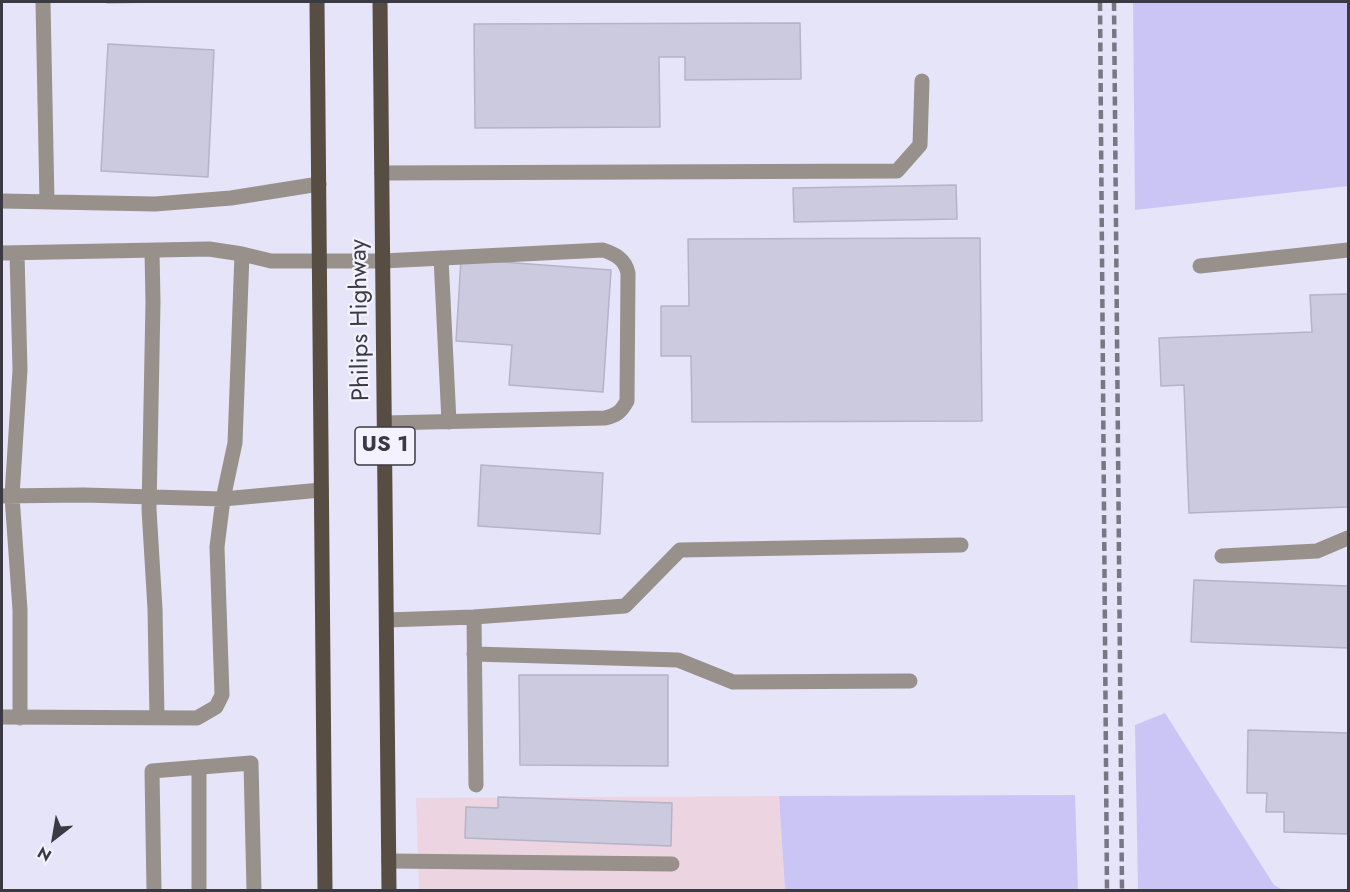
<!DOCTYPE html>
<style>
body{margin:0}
#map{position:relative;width:1350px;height:892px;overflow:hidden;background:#e6e4f8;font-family:Jost,sans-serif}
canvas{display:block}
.frame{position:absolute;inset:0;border:3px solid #3b3a42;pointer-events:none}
.north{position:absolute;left:24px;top:808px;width:60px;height:60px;-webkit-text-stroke:4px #f3f2fe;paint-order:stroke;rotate:211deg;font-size:16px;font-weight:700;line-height:24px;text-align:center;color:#3b3a42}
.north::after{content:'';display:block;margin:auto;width:21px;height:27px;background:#3b3a42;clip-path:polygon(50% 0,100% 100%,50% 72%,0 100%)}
</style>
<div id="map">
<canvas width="1350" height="892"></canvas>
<div class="frame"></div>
<div class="north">N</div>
</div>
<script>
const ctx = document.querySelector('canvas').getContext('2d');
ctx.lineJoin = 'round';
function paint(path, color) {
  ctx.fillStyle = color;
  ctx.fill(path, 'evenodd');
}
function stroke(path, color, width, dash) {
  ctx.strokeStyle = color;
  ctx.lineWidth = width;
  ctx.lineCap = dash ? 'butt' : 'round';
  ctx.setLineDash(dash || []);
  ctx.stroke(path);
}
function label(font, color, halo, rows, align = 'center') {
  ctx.font = font + ' Jost,sans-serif';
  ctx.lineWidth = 4.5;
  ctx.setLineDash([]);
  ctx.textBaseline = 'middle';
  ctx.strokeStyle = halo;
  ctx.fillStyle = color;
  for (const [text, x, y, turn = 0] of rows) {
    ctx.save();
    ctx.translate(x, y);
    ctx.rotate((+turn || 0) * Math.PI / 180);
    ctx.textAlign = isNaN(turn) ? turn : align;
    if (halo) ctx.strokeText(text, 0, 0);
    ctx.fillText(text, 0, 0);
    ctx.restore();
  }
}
paint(new Path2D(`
 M 779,796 L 785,890 L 419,890 L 416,798 Z`), '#ecd5e1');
paint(new Path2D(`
 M 1133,2 L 1348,2 L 1348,186 L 1135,210 Z
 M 1165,713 L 1274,885 L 1283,890 L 1138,890 L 1135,725 Z
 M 1075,795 L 1078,890 L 785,890 L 779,796 Z`), '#cbc5f6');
const building = new Path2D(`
 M 107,2 L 150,2 L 107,3 Z
 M 800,23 L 801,79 L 685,80 L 685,57 L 659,57 L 660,127 L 475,128 L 474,24 Z
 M 108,44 L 214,50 L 208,177 L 101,171 Z
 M 956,185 L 957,219 L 794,222 L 793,188 Z
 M 980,238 L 982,421 L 692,422 L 691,356 L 661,356 L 661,306 L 689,306 L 688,239 Z
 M 461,259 L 611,270 L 603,392 L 509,385 L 512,345 L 456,341 Z
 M 1348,294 L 1348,507 L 1189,513 L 1184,385 L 1161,386 L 1159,338 L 1312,332 L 1310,295 Z
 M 481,465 L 603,473 L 600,534 L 478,526 Z
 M 1194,580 L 1348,586 L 1348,648 L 1191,642 Z
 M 519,675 L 668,675 L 668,766 L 520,765 Z
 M 1248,730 L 1348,733 L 1348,834 L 1284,832 L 1284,812 L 1266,812 L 1267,793 L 1247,793 Z
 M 498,797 L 672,803 L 671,846 L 465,838 L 466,807 L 498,808 Z`);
paint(building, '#cccade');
stroke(building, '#b5b3c7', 1.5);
stroke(new Path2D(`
 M 43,2 L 47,202
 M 382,173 L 897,171 L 920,145 L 922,81
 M 2,201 L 155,204 L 231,198 L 319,184
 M 152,251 L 153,302 L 149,509 L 155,609 L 157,718
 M 2,253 L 209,249 L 242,254 L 271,261 L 383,261 L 603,250 C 615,254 625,259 628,273 L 627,401 C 621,412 617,415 605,418 L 385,423
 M 17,253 L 20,370 L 12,496 L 20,610 L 20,718
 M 441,258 L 449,422
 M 1200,266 L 1348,250
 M 2,496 L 84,495 L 223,499 L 321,490
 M 1222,556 L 1317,551 L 1348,538
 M 474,617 L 625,606 L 680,550 L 961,545
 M 387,620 L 474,617 L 476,785
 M 474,654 L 678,660 L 733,682 L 910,681
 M 2,717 L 197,718 L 216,707 L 222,695 L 217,547 L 223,499 L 235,443 L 242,254
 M 199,767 L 199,890
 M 389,861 L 672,864
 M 154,890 L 152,771 L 251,763 L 254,890`), '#98918b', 15);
stroke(new Path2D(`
 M 317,2 L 325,890
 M 380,2 L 389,890`), '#584d42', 15);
stroke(new Path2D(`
 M 1100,2 L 1107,890
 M 1114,2 L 1122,890`), '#787783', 4.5, [9, 4.5]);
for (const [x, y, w] of [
 [385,446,60]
]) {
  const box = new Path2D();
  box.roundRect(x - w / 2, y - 19, w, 38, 4.5);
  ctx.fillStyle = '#f3f2fe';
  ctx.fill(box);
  stroke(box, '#3b3a42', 1.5);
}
label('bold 22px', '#3b3a42', null, [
 ["US 1",385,446]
]);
label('24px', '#3b3a42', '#f3f2fe', [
 ["Philips Highway",361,320,-91]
]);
</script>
